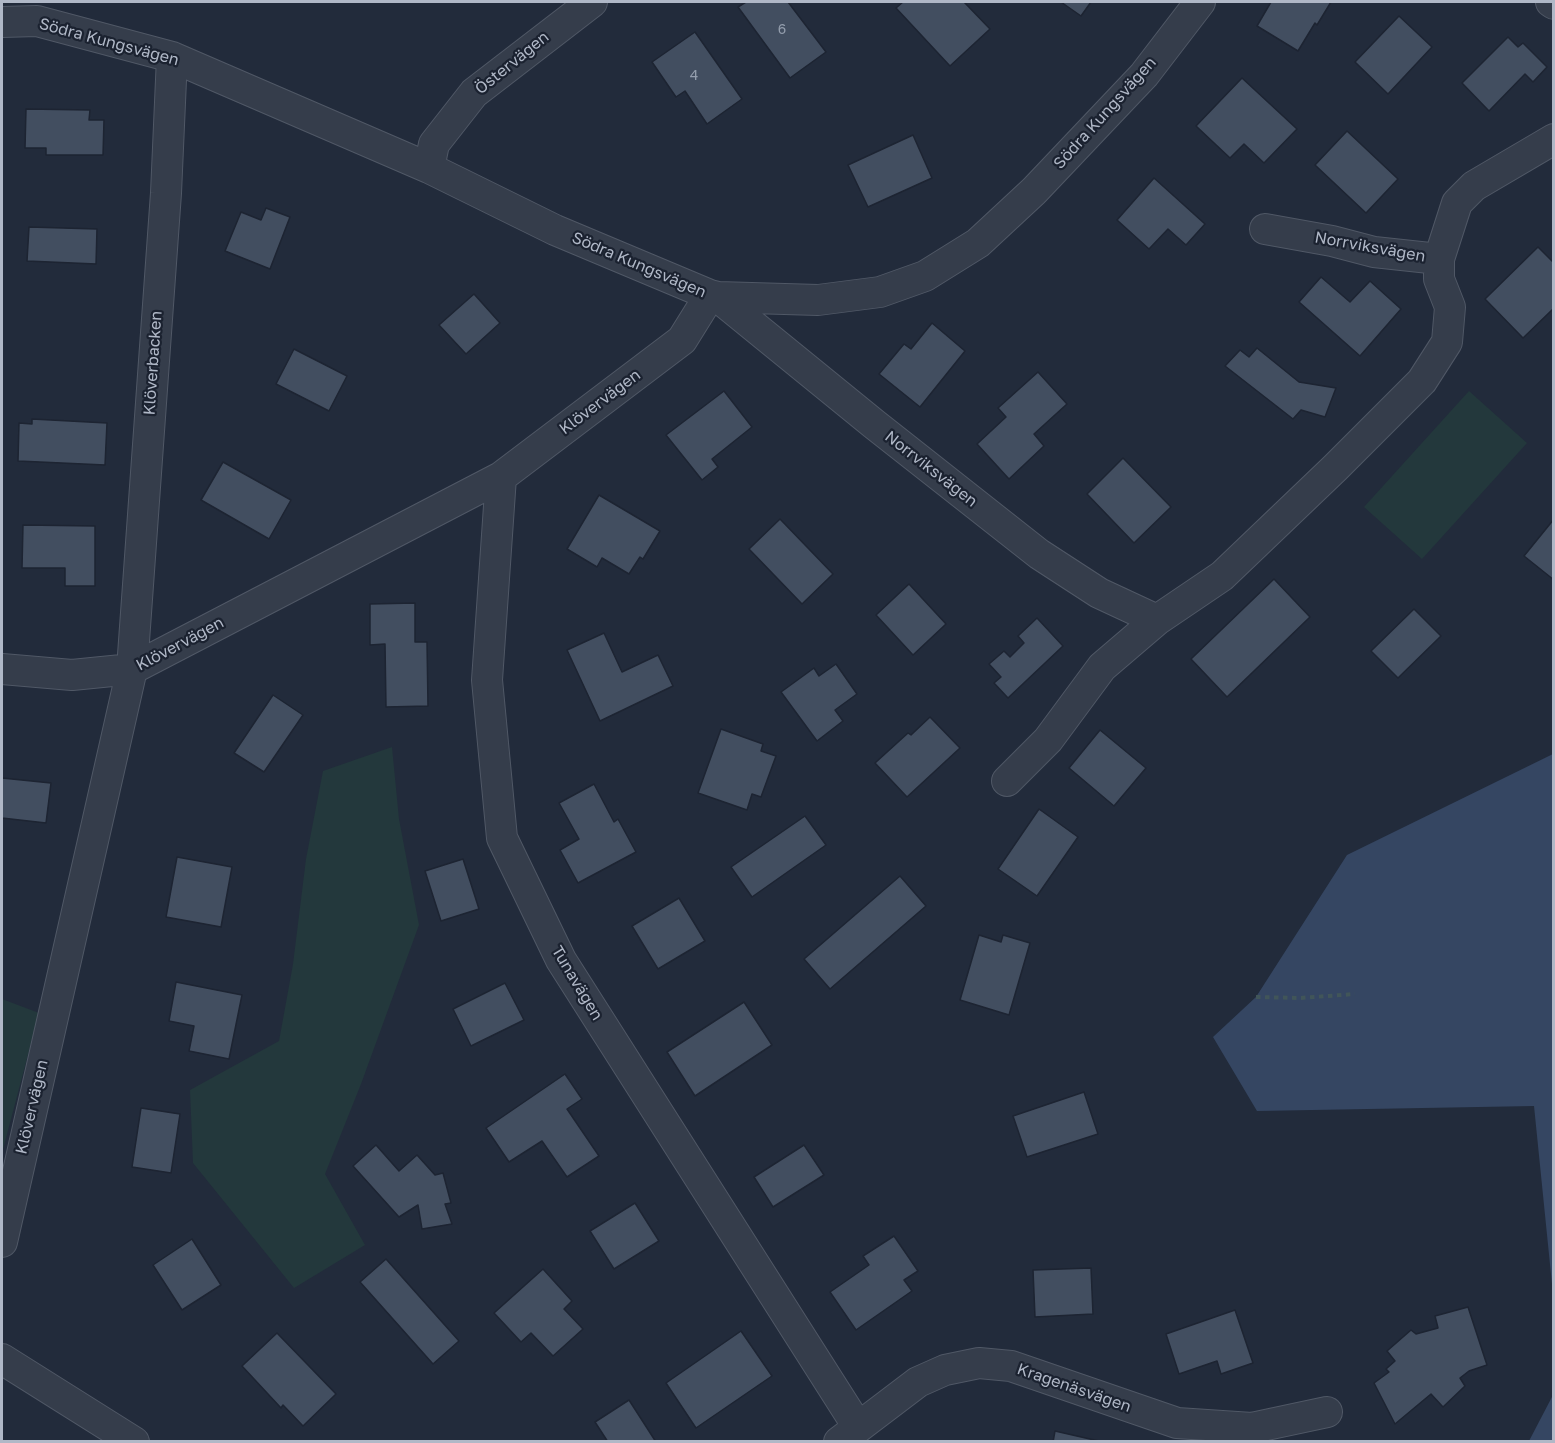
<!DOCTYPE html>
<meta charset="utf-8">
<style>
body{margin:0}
#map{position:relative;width:1555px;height:1443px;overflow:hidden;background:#222b3b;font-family:"Golos Text",sans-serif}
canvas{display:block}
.frame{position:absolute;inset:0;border:3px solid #b0b8c7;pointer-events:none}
</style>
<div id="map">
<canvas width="1555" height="1443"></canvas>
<div class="frame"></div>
</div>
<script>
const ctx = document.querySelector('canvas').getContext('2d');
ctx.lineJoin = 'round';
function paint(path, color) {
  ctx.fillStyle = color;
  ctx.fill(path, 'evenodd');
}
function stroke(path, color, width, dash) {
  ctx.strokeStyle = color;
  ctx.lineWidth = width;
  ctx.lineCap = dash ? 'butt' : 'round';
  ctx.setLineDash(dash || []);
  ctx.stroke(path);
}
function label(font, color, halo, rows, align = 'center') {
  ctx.font = font + ' "Golos Text",sans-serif';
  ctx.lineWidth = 4.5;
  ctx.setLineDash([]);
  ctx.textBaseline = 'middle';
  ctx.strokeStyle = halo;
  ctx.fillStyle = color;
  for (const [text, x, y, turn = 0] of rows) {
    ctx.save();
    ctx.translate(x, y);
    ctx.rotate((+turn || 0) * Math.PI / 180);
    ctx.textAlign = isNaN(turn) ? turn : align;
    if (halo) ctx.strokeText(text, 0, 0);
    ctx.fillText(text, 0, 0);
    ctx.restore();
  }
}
paint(new Path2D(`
 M 1469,391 L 1527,443 L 1422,559 L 1364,507 Z
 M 392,747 L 399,819 L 419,925 L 361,1084 L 325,1174 L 365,1245 L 294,1288 L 193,1163 L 190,1090 L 279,1041 L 293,964 L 306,859 L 323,771 Z
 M 2,999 L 39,1013 L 2,1153 Z`), '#23383c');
paint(new Path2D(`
 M 1553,754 L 1553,1294 L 1534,1106 L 1257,1111 L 1213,1037 L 1256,997 L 1347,855 Z
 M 1553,1395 L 1553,1441 L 1529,1441 Z`), '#354662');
const building = new Path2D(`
 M 746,2 L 788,2 L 826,52 L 790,78 L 738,7 Z
 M 903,2 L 964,2 L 990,29 L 950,66 L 896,8 Z
 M 1061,2 L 1091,2 L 1081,16 Z
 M 1271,2 L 1331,2 L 1317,25 L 1315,23 L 1298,51 L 1257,26 Z
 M 1399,16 L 1432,47 L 1388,94 L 1355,62 Z
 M 695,32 L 742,99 L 707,124 L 685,91 L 676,97 L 652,62 Z
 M 1508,37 L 1518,47 L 1523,43 L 1547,67 L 1533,82 L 1525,74 L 1489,111 L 1462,83 Z
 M 1242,78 L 1297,129 L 1264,163 L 1244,144 L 1230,158 L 1196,126 Z
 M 26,109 L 90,110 L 89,120 L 104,120 L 103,155 L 46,155 L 46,148 L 25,148 Z
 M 1347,131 L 1398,179 L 1366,213 L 1315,165 Z
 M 913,135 L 932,178 L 868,207 L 848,165 Z
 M 1154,178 L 1205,224 L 1186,245 L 1168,229 L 1149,249 L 1117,220 Z
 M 266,208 L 290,217 L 270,269 L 225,251 L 241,212 L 261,220 Z
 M 29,227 L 97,229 L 96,264 L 27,261 Z
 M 1538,247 L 1554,263 L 1554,308 L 1523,338 L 1485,299 Z
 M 1321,277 L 1350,302 L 1370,281 L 1401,309 L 1360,356 L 1299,302 Z
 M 474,294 L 500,323 L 466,354 L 439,325 Z
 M 932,323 L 965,351 L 920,407 L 879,374 L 904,344 L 911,349 Z
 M 1257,348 L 1299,382 L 1336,388 L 1325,417 L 1301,410 L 1293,419 L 1225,366 L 1240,350 L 1249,357 Z
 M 294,349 L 347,376 L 329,411 L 276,384 Z
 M 1038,372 L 1067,404 L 1034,434 L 1044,446 L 1009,479 L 977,444 L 1006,417 L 998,408 Z
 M 724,391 L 752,427 L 712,459 L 718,467 L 702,480 L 666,435 Z
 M 32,419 L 107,423 L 105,465 L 18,461 L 19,423 L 32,424 Z
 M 1123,458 L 1171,507 L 1134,543 L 1087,494 Z
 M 223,462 L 291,500 L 269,539 L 201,500 Z
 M 599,495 L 660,531 L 643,559 L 640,557 L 629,574 L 602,558 L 597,567 L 567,549 Z
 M 780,519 L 833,574 L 802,604 L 749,549 Z
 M 1554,519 L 1554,580 L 1524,556 Z
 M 23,525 L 95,526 L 95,586 L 65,586 L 65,568 L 22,568 Z
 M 1274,579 L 1310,617 L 1227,697 L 1191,659 Z
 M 909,584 L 946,624 L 913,655 L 876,615 Z
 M 415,603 L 415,642 L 427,642 L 428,706 L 386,707 L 385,644 L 370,645 L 370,604 Z
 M 1414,609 L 1441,636 L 1398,678 L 1371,651 Z
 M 1037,618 L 1063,646 L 1008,698 L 994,683 L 1001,677 L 989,664 L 1004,651 L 1010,657 L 1024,643 L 1018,636 Z
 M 604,633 L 622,672 L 658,655 L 673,686 L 600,721 L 567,650 Z
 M 836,664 L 857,694 L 835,710 L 843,721 L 817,741 L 781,692 L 814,668 L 819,676 Z
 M 273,695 L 303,715 L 264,772 L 234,753 Z
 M 930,717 L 960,748 L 907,797 L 875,763 L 908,733 L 911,735 Z
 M 721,729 L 763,744 L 761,751 L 776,756 L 761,797 L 752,794 L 747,810 L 698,793 Z
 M 1100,730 L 1146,768 L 1114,806 L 1069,768 Z
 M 2,778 L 51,783 L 46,823 L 2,818 Z
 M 594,784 L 614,822 L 618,819 L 636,852 L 578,883 L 560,850 L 579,839 L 559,803 Z
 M 1039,809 L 1078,837 L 1037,896 L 998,869 Z
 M 805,816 L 826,845 L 752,897 L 731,867 Z
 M 177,857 L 232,867 L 221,927 L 166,917 Z
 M 463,859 L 479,909 L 441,921 L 425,871 Z
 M 900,876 L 926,906 L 830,989 L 804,959 Z
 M 679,898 L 705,941 L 658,969 L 632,926 Z
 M 979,935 L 1001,942 L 1003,935 L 1030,943 L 1009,1015 L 960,1000 Z
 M 176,982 L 242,995 L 229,1059 L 189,1051 L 194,1026 L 169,1021 Z
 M 505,983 L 524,1020 L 471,1046 L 453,1009 Z
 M 744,1002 L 772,1045 L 695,1096 L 667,1052 Z
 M 565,1074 L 582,1099 L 567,1109 L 599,1156 L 567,1177 L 542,1141 L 509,1162 L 486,1128 Z
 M 1084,1092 L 1098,1134 L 1027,1157 L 1013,1116 Z
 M 141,1108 L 180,1114 L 171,1173 L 132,1167 Z
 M 376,1145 L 399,1171 L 417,1155 L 435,1175 L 443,1173 L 451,1203 L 445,1204 L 452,1224 L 422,1229 L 418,1205 L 399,1217 L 353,1166 Z
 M 804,1145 L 824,1175 L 773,1207 L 754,1177 Z
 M 635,1203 L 659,1241 L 614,1269 L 590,1231 Z
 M 894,1236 L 918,1271 L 904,1280 L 912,1291 L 856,1330 L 830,1292 L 869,1265 L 863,1256 Z
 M 192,1239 L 221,1285 L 182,1310 L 153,1265 Z
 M 386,1259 L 459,1341 L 433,1364 L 360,1282 Z
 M 1091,1268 L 1093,1314 L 1035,1317 L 1033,1270 Z
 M 543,1269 L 572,1301 L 564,1309 L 583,1329 L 553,1356 L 531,1333 L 521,1342 L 494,1313 Z
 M 1468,1307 L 1487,1365 L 1469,1371 L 1460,1378 L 1465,1386 L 1443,1407 L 1431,1394 L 1395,1424 L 1374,1383 L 1389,1372 L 1386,1369 L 1395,1361 L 1387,1351 L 1411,1330 L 1416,1334 L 1438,1328 L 1435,1316 Z
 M 1235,1310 L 1253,1363 L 1221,1374 L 1217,1361 L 1179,1374 L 1166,1334 Z
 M 741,1331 L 772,1376 L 696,1428 L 666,1383 Z
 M 277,1333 L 336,1394 L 303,1426 L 283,1405 L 281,1408 L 242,1366 Z
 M 629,1400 L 656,1442 L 608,1442 L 595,1422 Z
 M 1055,1431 L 1103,1442 L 1053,1442 Z`);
paint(building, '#424e60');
stroke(building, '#1d2432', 1.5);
const minor = new Path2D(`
 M 1551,2 L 1554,4
 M 2,22 L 37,21 L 172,57 L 429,168 L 555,230 L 710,295 L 718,297 L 818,300 L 880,292 L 925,276 L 978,243 L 1034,191 L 1144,75 L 1200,2
 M 429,168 L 434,144 L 474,93 L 592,2
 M 1265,229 L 1332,241 L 1374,252 L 1439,259
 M 718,297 L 874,424 L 1039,554 L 1099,593 L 1157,620 L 1222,576 L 1335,468 L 1422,381 L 1447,342 L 1450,307 L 1439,279 L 1439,259 L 1457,203 L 1474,186 L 1554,139
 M 501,477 L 487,680 L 502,838 L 561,960 L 858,1427
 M 2,669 L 72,675 L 132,669 L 166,193 L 172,57
 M 1007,781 L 1048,740 L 1102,667 L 1157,620
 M 2,1242 L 132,669 L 501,477 L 682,340 L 710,295
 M 2,1359 L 134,1442
 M 839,1442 L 918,1382 L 945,1370 L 979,1363 L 1011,1366 L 1177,1423 L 1252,1428 L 1327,1412`);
stroke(minor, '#505866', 32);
stroke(new Path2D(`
 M 1256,997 L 1300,998 L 1355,994`), '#415559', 4, [4.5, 4.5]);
stroke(minor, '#353d4b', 30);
label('14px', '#949ead', null, [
 ["6",782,30],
 ["4",694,76]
]);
label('16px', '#b0b8c7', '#1b2230', [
 ["Södra Kungsvägen",109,42,15],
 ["Östervägen",512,63,-39],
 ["Södra Kungsvägen",1105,113,-48],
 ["Norrviksvägen",1370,247,10],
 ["Södra Kungsvägen",639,265,23],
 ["Klöverbacken",153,363,-86],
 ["Klövervägen",600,402,-37],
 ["Norrviksvägen",931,469,38],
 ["Klövervägen",180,644,-28],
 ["Tunavägen",577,983,59],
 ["Klövervägen",32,1107,-77],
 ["Kragenäsvägen",1074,1388,19]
]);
</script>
